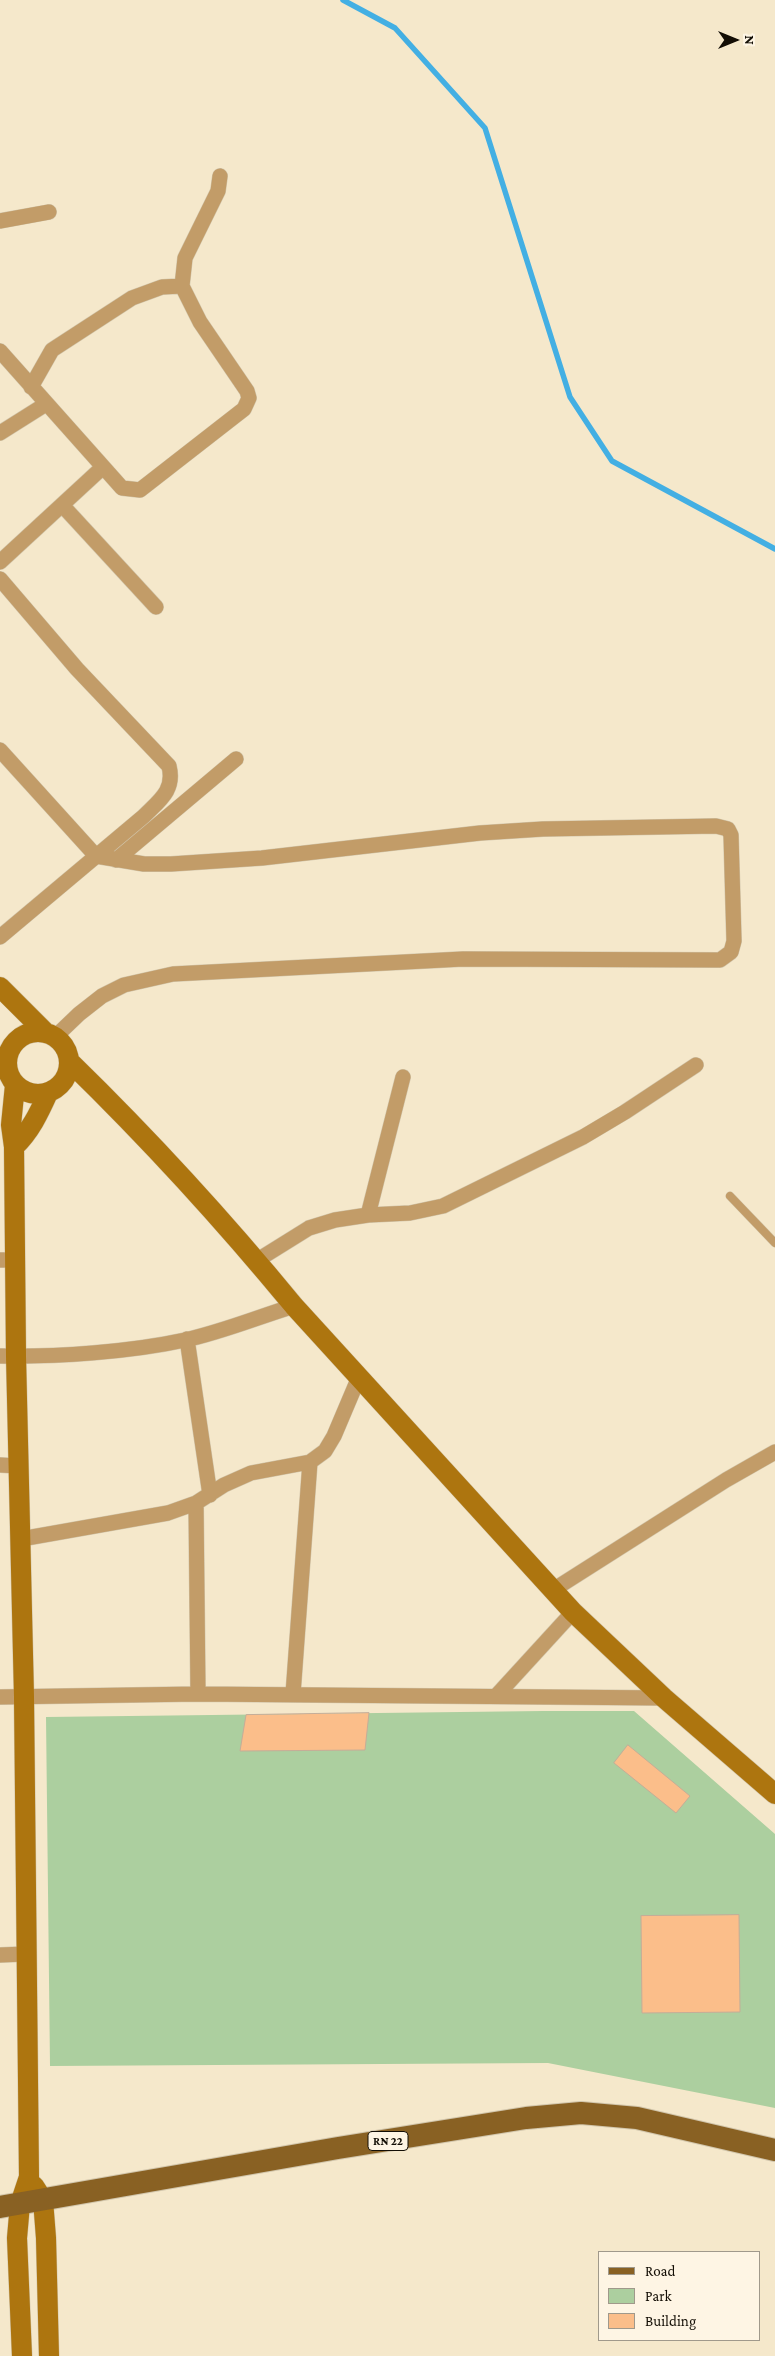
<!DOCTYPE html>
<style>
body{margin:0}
#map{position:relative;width:775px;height:2356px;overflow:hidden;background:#f5e8cb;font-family:"Crimson Pro",serif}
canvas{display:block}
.legend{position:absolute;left:598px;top:2251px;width:162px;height:90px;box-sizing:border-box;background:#fef5e4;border:1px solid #a0998b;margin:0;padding:6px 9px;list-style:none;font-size:15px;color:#130e05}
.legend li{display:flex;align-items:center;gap:10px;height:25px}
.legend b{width:25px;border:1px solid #a0998b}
.north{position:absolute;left:710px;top:15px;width:50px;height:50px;-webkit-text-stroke:4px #fef5e4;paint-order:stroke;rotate:90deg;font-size:14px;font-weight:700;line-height:20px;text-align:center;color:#130e05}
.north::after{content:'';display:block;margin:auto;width:18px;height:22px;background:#130e05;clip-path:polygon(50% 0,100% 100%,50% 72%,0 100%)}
</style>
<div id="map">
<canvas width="775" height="2356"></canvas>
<ul class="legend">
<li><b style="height:6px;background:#896123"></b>Road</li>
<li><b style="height:14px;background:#accf9f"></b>Park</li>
<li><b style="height:14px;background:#fbbe8a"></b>Building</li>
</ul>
<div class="north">N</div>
</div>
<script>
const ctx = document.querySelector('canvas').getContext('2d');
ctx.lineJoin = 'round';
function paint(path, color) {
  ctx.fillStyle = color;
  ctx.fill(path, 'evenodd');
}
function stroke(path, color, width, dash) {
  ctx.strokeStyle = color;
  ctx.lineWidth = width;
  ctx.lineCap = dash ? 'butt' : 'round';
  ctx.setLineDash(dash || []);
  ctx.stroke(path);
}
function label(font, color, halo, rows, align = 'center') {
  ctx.font = font + ' "Crimson Pro",serif';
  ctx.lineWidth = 5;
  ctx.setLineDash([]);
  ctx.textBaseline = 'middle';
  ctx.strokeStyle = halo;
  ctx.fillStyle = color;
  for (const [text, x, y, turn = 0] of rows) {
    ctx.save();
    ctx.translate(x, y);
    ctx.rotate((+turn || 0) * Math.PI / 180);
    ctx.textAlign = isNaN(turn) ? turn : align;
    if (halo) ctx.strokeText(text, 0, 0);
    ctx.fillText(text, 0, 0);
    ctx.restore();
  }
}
paint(new Path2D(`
 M 543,1711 L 634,1711 L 775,1834 L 775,2108 L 548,2063 L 50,2066 L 46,1717 Z`), '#accf9f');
stroke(new Path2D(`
 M 343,0 L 395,28 L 485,128 L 570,397 L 612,461 L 775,549`), '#43afe3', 5.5);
const building = new Path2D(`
 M 369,1713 L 365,1750 L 240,1751 L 246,1715 Z
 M 628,1745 L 690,1796 L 676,1813 L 614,1763 Z
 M 739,1915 L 740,2012 L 642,2013 L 641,1916 Z`);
paint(building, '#fbbe8a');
stroke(building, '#c5ad98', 1);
const lane = new Path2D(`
 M 730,1196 L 775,1243`);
const street = new Path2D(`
 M 0,221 L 49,212
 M 0,351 L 122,488 L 140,490 L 244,409 L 249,398 L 247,391 L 200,322 L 182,286 L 185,258 L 218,191 L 220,176
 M 31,387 L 52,350 L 132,298 L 162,287 L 182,286
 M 0,433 L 46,404
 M 62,505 L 156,607
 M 0,562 L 103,467
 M 0,579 L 77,669 L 169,766 C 175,790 160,800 144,816 L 0,937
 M 0,750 L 96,856 L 144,864 L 171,864 L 262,858 L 480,833 L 543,829 L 716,826 L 728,829 L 731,835 L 734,941 L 731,952 L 720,960 L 463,959 L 173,974 L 124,985 L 102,996 L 79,1014 L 55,1037
 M 116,860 L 236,759
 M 368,1215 L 403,1077
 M 0,1260 L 15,1260
 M 256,1261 L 309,1228 L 335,1220 L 368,1215 L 410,1213 L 443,1206 L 583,1137 L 625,1112 L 696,1065
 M 187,1339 L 210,1495
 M 0,1356 C 57,1357 130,1352 185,1340 C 222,1332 258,1317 294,1306
 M 0,1465 L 18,1466
 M 196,1503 L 198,1694
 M 21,1539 L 168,1513 L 196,1503 L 224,1485 L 251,1473 L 310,1462 L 325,1451 L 334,1436 L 359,1377
 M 553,1590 L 726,1480 L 775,1452
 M 293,1694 L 310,1462
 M 497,1695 L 573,1612
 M 0,1697 L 198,1694 L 664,1698
 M 0,1955 L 25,1954`);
const secondary = new Path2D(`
 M 0,987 L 46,1033
 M7 1063a31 31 0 1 1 62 0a31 31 0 1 1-62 0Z
 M 70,1062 C 148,1138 224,1221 294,1306 L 573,1612 L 664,1698 L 775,1794
 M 15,1085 L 11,1125 L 14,1147 L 16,1356 L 24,1697 L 29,2177 L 20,2204 L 17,2238 L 22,2356
 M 14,1147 C 30,1132 39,1113 48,1093
 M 34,2186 L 43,2200 L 46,2238 L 49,2356`);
const primary = new Path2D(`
 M 0,2207 L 338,2148 L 526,2118 L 581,2113 L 637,2118 L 775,2150`);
stroke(lane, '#d1c5ab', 9);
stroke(street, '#d1c5ab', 16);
stroke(secondary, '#d1c5ab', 21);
stroke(primary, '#d1c5ab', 24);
stroke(lane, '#c29c68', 8);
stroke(street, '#c29c68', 15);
stroke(secondary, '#ad750f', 20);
stroke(primary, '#896123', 22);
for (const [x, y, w] of [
 [388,2141,40]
]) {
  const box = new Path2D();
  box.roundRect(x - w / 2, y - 9.5, w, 19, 4);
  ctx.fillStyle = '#fef5e4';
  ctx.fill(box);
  stroke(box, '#130e05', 1);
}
label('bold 12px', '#130e05', null, [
 ["RN 22",388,2141]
]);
</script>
